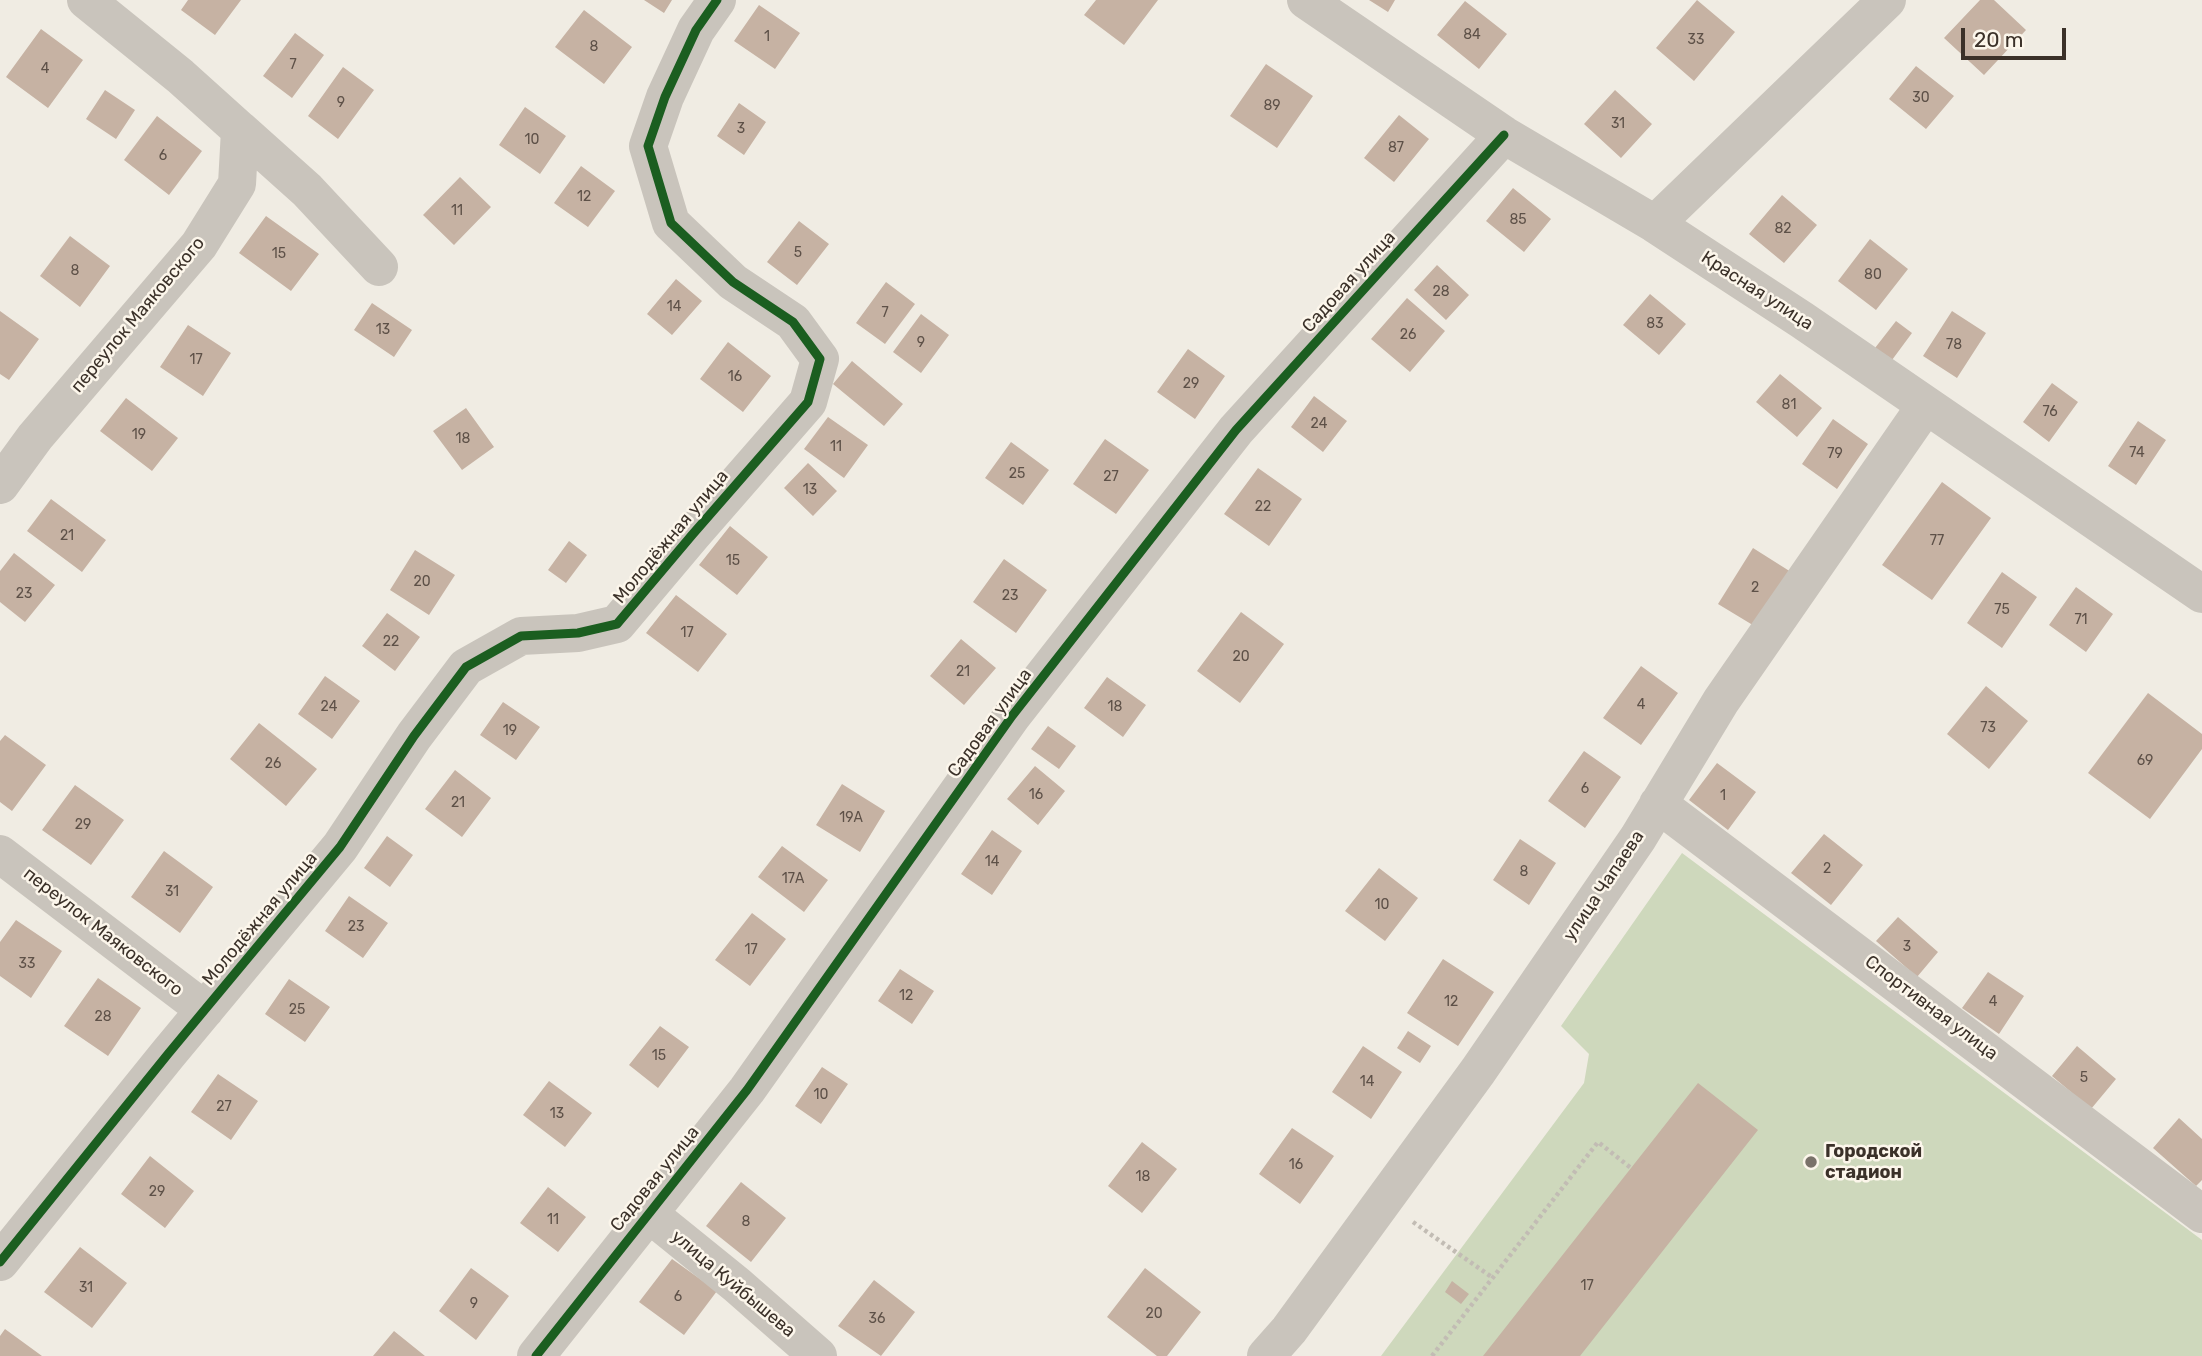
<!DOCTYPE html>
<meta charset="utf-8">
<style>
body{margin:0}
#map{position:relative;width:2202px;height:1356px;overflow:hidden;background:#f0ece3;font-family:Rubik,sans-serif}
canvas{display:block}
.scale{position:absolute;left:1961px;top:28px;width:105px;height:32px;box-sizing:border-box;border:4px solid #3b3129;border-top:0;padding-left:9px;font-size:21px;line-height:24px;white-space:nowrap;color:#3b3129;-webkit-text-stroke:5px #fcf6eb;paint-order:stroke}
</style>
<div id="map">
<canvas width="2202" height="1356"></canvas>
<div class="scale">20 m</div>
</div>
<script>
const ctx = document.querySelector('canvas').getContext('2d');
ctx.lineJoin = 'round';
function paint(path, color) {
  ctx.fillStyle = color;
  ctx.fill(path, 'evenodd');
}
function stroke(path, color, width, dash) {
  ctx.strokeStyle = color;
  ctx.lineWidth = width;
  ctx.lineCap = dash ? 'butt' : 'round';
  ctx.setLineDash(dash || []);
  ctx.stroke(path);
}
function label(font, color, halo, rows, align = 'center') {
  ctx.font = font + ' Rubik,sans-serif';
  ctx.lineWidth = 5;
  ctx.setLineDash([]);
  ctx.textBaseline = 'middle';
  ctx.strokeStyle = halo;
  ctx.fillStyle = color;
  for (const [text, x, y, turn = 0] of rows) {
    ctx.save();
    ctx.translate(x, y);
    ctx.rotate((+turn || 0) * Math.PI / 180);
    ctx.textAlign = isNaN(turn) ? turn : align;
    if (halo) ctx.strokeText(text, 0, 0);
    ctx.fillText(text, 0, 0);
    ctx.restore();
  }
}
paint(new Path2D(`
 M 1682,853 L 2202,1240 L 2202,1356 L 1381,1356 L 1584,1083 L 1589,1054 L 1561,1026 Z`), '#ced8bc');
paint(new Path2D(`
 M 188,0 L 241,0 L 215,35 L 181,10 Z
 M 644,0 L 672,0 L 664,13 Z
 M 1096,0 L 1158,0 L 1124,45 L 1084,15 Z
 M 1369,0 L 1395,0 L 1388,12 Z
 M 1697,0 L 1735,32 L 1694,81 L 1656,48 Z
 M 1980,0 L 1994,0 L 2026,30 L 1984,75 L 1944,38 Z
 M 1465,1 L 1507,34 L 1479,69 L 1437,35 Z
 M 759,5 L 800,33 L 775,69 L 734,41 Z
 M 584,10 L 632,47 L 604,84 L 555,47 Z
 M 41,29 L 83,60 L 48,108 L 6,77 Z
 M 295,33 L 324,55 L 292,98 L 263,76 Z
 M 1266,64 L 1313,96 L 1277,148 L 1230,116 Z
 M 1916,66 L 1954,96 L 1926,129 L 1889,99 Z
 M 343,67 L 374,90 L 338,139 L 308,116 Z
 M 105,90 L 135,110 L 116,139 L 86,119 Z
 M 1615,90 L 1652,124 L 1621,158 L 1584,124 Z
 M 739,103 L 766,122 L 744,155 L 717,136 Z
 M 525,107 L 566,136 L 540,174 L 499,145 Z
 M 1399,115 L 1429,139 L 1394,182 L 1364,158 Z
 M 157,116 L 202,151 L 169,195 L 124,160 Z
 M 581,166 L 615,191 L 588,227 L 554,203 Z
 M 460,177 L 491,207 L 454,245 L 423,215 Z
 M 1513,188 L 1551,219 L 1524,252 L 1486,221 Z
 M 1782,195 L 1817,225 L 1784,263 L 1749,234 Z
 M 266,216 L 319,254 L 291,291 L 239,253 Z
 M 799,221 L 829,244 L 797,285 L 767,262 Z
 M 70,236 L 110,266 L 80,307 L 40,276 Z
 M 1870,239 L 1908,269 L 1876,310 L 1838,281 Z
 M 1437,265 L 1469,295 L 1446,320 L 1414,290 Z
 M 676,279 L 702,301 L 672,335 L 647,314 Z
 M 886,282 L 915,304 L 885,344 L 856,323 Z
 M 1650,294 L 1686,324 L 1659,355 L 1623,325 Z
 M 1407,298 L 1445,331 L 1410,372 L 1371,339 Z
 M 372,303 L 412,330 L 394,357 L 354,330 Z
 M 0,311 L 39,339 L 9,380 L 0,374 Z
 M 1952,311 L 1986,333 L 1957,378 L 1923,356 Z
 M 921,314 L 949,335 L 921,373 L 893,352 Z
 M 1896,321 L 1912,333 L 1892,360 L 1875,348 Z
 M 188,325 L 231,353 L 203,396 L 160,367 Z
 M 728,342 L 771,376 L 743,412 L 700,379 Z
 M 1188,349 L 1225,376 L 1195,419 L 1157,392 Z
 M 852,361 L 903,404 L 884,426 L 833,384 Z
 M 1780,374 L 1822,408 L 1797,437 L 1756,402 Z
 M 2052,383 L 2078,402 L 2049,442 L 2023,422 Z
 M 1314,396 L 1347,421 L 1323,452 L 1291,427 Z
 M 126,398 L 178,438 L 152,471 L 100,431 Z
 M 466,408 L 494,447 L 462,470 L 433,431 Z
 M 828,417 L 868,445 L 844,478 L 804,449 Z
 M 1833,419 L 1868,444 L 1837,489 L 1802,464 Z
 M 2138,421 L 2166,440 L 2136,485 L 2108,466 Z
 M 1105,439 L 1149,470 L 1116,514 L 1073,484 Z
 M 1011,442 L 1049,470 L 1023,505 L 985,478 Z
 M 808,463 L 837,491 L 813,516 L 784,488 Z
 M 1258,468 L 1302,499 L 1269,546 L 1224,514 Z
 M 1942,482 L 1991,518 L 1932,600 L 1882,565 Z
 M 51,499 L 106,540 L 82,572 L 27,531 Z
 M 730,526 L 768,557 L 737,595 L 699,565 Z
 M 569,541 L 587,555 L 566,583 L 548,570 Z
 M 1753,548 L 1791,572 L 1756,627 L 1718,604 Z
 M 415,550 L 455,575 L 429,615 L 390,590 Z
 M 14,553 L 55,585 L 25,622 L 0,602 L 0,571 Z
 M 1004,559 L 1047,590 L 1016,633 L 973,602 Z
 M 2002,572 L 2037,597 L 2002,648 L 1967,623 Z
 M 2076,587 L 2113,614 L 2086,652 L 2049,625 Z
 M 676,595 L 727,634 L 698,672 L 646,633 Z
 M 1241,612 L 1284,644 L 1240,703 L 1197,671 Z
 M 387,613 L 420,637 L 395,671 L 362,646 Z
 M 961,639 L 996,668 L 964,705 L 930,676 Z
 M 1641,666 L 1678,693 L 1641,745 L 1603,718 Z
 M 325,676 L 360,701 L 332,739 L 298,714 Z
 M 1107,677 L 1146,705 L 1123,737 L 1084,708 Z
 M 1986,686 L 2028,721 L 1989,769 L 1947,734 Z
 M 2148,693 L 2202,734 L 2202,749 L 2150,819 L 2088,773 Z
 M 503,702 L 540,727 L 516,760 L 480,735 Z
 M 259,723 L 317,769 L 286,806 L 230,759 Z
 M 1048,726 L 1076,746 L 1059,769 L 1031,749 Z
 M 5,735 L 46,765 L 12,811 L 0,802 L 0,741 Z
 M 1584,751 L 1621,777 L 1585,828 L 1548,801 Z
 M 1717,763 L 1756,792 L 1728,830 L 1689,800 Z
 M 1035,766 L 1065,791 L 1038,825 L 1007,799 Z
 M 455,770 L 491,798 L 462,837 L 425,809 Z
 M 842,784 L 885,811 L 860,852 L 816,825 Z
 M 75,785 L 124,820 L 91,865 L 42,830 Z
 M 992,830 L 1022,851 L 992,895 L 961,874 Z
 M 1824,834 L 1863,865 L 1831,905 L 1791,873 Z
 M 387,836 L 413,855 L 390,887 L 364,868 Z
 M 1520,839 L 1556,863 L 1529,905 L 1493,880 Z
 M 782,846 L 828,880 L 804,912 L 758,877 Z
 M 164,851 L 213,887 L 180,933 L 131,897 Z
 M 1379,868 L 1418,898 L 1385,941 L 1345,911 Z
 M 349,896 L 388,923 L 363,958 L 325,931 Z
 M 752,913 L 786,939 L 750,986 L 715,960 Z
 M 1898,917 L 1938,952 L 1917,977 L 1876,941 Z
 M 16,920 L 62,951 L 31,998 L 0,976 L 0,942 Z
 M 1443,959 L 1494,992 L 1458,1046 L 1407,1013 Z
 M 900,969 L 934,991 L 912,1024 L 878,1001 Z
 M 1988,972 L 2024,996 L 1999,1034 L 1962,1008 Z
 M 98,978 L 141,1008 L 108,1056 L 64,1026 Z
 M 289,979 L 330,1007 L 305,1042 L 265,1014 Z
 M 660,1026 L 689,1047 L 658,1088 L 629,1065 Z
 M 1408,1031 L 1431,1046 L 1420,1063 L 1397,1048 Z
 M 1363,1046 L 1402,1072 L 1371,1119 L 1332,1092 Z
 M 2077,1046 L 2116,1079 L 2091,1109 L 2052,1076 Z
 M 822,1067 L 848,1084 L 821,1124 L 795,1106 Z
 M 218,1074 L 258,1101 L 231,1140 L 191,1112 Z
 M 549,1081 L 592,1113 L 565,1147 L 523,1115 Z
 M 1698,1083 L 1758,1130 L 1580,1356 L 1483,1356 Z
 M 2179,1118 L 2202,1139 L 2202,1180 L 2196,1186 L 2153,1148 Z
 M 1292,1128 L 1334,1156 L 1300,1204 L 1259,1174 Z
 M 1142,1142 L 1177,1169 L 1142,1213 L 1108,1186 Z
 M 150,1156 L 194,1191 L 165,1228 L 121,1194 Z
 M 741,1182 L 786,1218 L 751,1262 L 706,1226 Z
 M 548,1187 L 586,1217 L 558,1252 L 520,1223 Z
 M 80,1247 L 127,1283 L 92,1328 L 44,1292 Z
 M 672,1259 L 717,1291 L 684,1335 L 639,1302 Z
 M 471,1268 L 509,1296 L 476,1340 L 439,1311 Z
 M 1145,1268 L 1201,1312 L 1167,1356 L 1157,1356 L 1107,1317 Z
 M 874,1280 L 915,1312 L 881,1356 L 838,1326 Z
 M 1452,1281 L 1469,1294 L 1461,1304 L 1445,1292 Z
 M 5,1329 L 42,1356 L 0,1356 L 0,1336 Z
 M 394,1331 L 425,1356 L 373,1356 Z`), '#c6b2a3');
stroke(new Path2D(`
 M 1413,1222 L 1493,1278
 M 1432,1356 L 1598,1142 L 1631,1168`), '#c2bcb4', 4.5, [3.5, 3.5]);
stroke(new Path2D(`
 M 1306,0 L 1504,135 L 1655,224 L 1802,320 L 2202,594
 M 240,130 L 307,190 L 379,267
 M 1655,224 L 1887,0
 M 0,485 L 35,437 L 199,245 L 237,184 L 240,130 L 180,76 L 86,0
 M 1658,804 L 2202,1214
 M 0,854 L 205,1010
 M 648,1213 L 737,1285 L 818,1356
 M 0,1262 L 168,1054 L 340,847 L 414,736 L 466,667 L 521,636 L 578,633 L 617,624 L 692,535 L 808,402 L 820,359 L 793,322 L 733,282 L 671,223 L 648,146 L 665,97 L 696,30 L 717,0
 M 536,1356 L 747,1090 L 1012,716 L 1236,430 L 1504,135
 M 1266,1356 L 1289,1330 L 1478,1071 L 1638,838 L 1721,701 L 1926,405`), '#c9c4bc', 38);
stroke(new Path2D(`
 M 0,1262 L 168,1054 L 340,847 L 414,736 L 466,667 L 521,636 L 578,633 L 617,624 L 692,535 L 808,402 L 820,359 L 793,322 L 733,282 L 671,223 L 648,146 L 665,97 L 696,30 L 717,0
 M 536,1356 L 747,1090 L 1012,716 L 1236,430 L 1504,135`), '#1b5e20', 9);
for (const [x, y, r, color] of [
 [1811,1162,7,"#7a726a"]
]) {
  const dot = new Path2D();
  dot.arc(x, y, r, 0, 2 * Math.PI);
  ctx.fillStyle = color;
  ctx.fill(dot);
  stroke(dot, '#fcf6eb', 2.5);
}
label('14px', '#5e5148', null, [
 ["84",1472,35],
 ["1",767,37],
 ["33",1696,40],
 ["8",594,47],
 ["7",293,65],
 ["4",45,69],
 ["30",1921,98],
 ["9",341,103],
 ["89",1272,106],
 ["31",1618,124],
 ["3",741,129],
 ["10",532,140],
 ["87",1396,148],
 ["6",163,156],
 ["12",584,197],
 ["11",457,211],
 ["85",1518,220],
 ["82",1783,229],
 ["5",798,253],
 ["15",279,254],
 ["8",75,271],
 ["80",1873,275],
 ["28",1441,292],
 ["14",674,307],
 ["7",885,313],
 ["83",1655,324],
 ["13",383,330],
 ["26",1408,335],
 ["9",921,343],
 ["78",1954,345],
 ["17",196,360],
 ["16",735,377],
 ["29",1191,384],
 ["81",1789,405],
 ["76",2050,412],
 ["24",1319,424],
 ["19",139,435],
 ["18",463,439],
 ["11",836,447],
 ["74",2137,453],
 ["79",1835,454],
 ["25",1017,474],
 ["27",1111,477],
 ["13",810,490],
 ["22",1263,507],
 ["21",67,536],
 ["77",1937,541],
 ["15",733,561],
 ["20",422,582],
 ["2",1755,588],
 ["23",24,594],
 ["23",1010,596],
 ["75",2002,610],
 ["71",2081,620],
 ["17",687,633],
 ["22",391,642],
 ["20",1241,657],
 ["21",963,672],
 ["4",1641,705],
 ["24",329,707],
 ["18",1115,707],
 ["73",1988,728],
 ["19",510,731],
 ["69",2145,761],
 ["26",273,764],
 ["6",1585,789],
 ["16",1036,795],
 ["1",1723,796],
 ["21",458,803],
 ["19А",851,818],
 ["29",83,825],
 ["14",992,862],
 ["2",1827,869],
 ["8",1524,872],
 ["17А",793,879],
 ["31",172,892],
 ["10",1382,905],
 ["23",356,927],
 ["3",1907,947],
 ["17",751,950],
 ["33",27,964],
 ["12",906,996],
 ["12",1451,1002],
 ["4",1993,1002],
 ["25",297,1010],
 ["28",103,1017],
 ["15",659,1056],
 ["5",2084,1078],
 ["14",1367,1082],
 ["10",821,1095],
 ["27",224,1107],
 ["13",557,1114],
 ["16",1296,1165],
 ["18",1143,1177],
 ["29",157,1192],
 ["11",553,1220],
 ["8",746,1222],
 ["17",1587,1286],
 ["31",86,1288],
 ["6",678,1297],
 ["9",474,1304],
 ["20",1154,1314],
 ["36",877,1319]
]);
label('18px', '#3b3129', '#fcf6eb', [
 ["Садовая улица",1349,282,-48],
 ["Красная улица",1757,291,33],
 ["переулок Маяковского",138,315,-50],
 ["Молодёжная улица",671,537,-50],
 ["Садовая улица",990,723,-54],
 ["улица Чапаева",1604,886,-56],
 ["Молодёжная улица",260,919,-50],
 ["переулок Маяковского",103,932,38],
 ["Спортивная улица",1931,1008,37],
 ["Садовая улица",655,1179,-51],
 ["улица Куйбышева",733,1284,40]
]);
label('bold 18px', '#3b3129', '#fcf6eb', [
 ["Городской",1825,1152],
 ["стадион",1825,1173]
], 'left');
</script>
